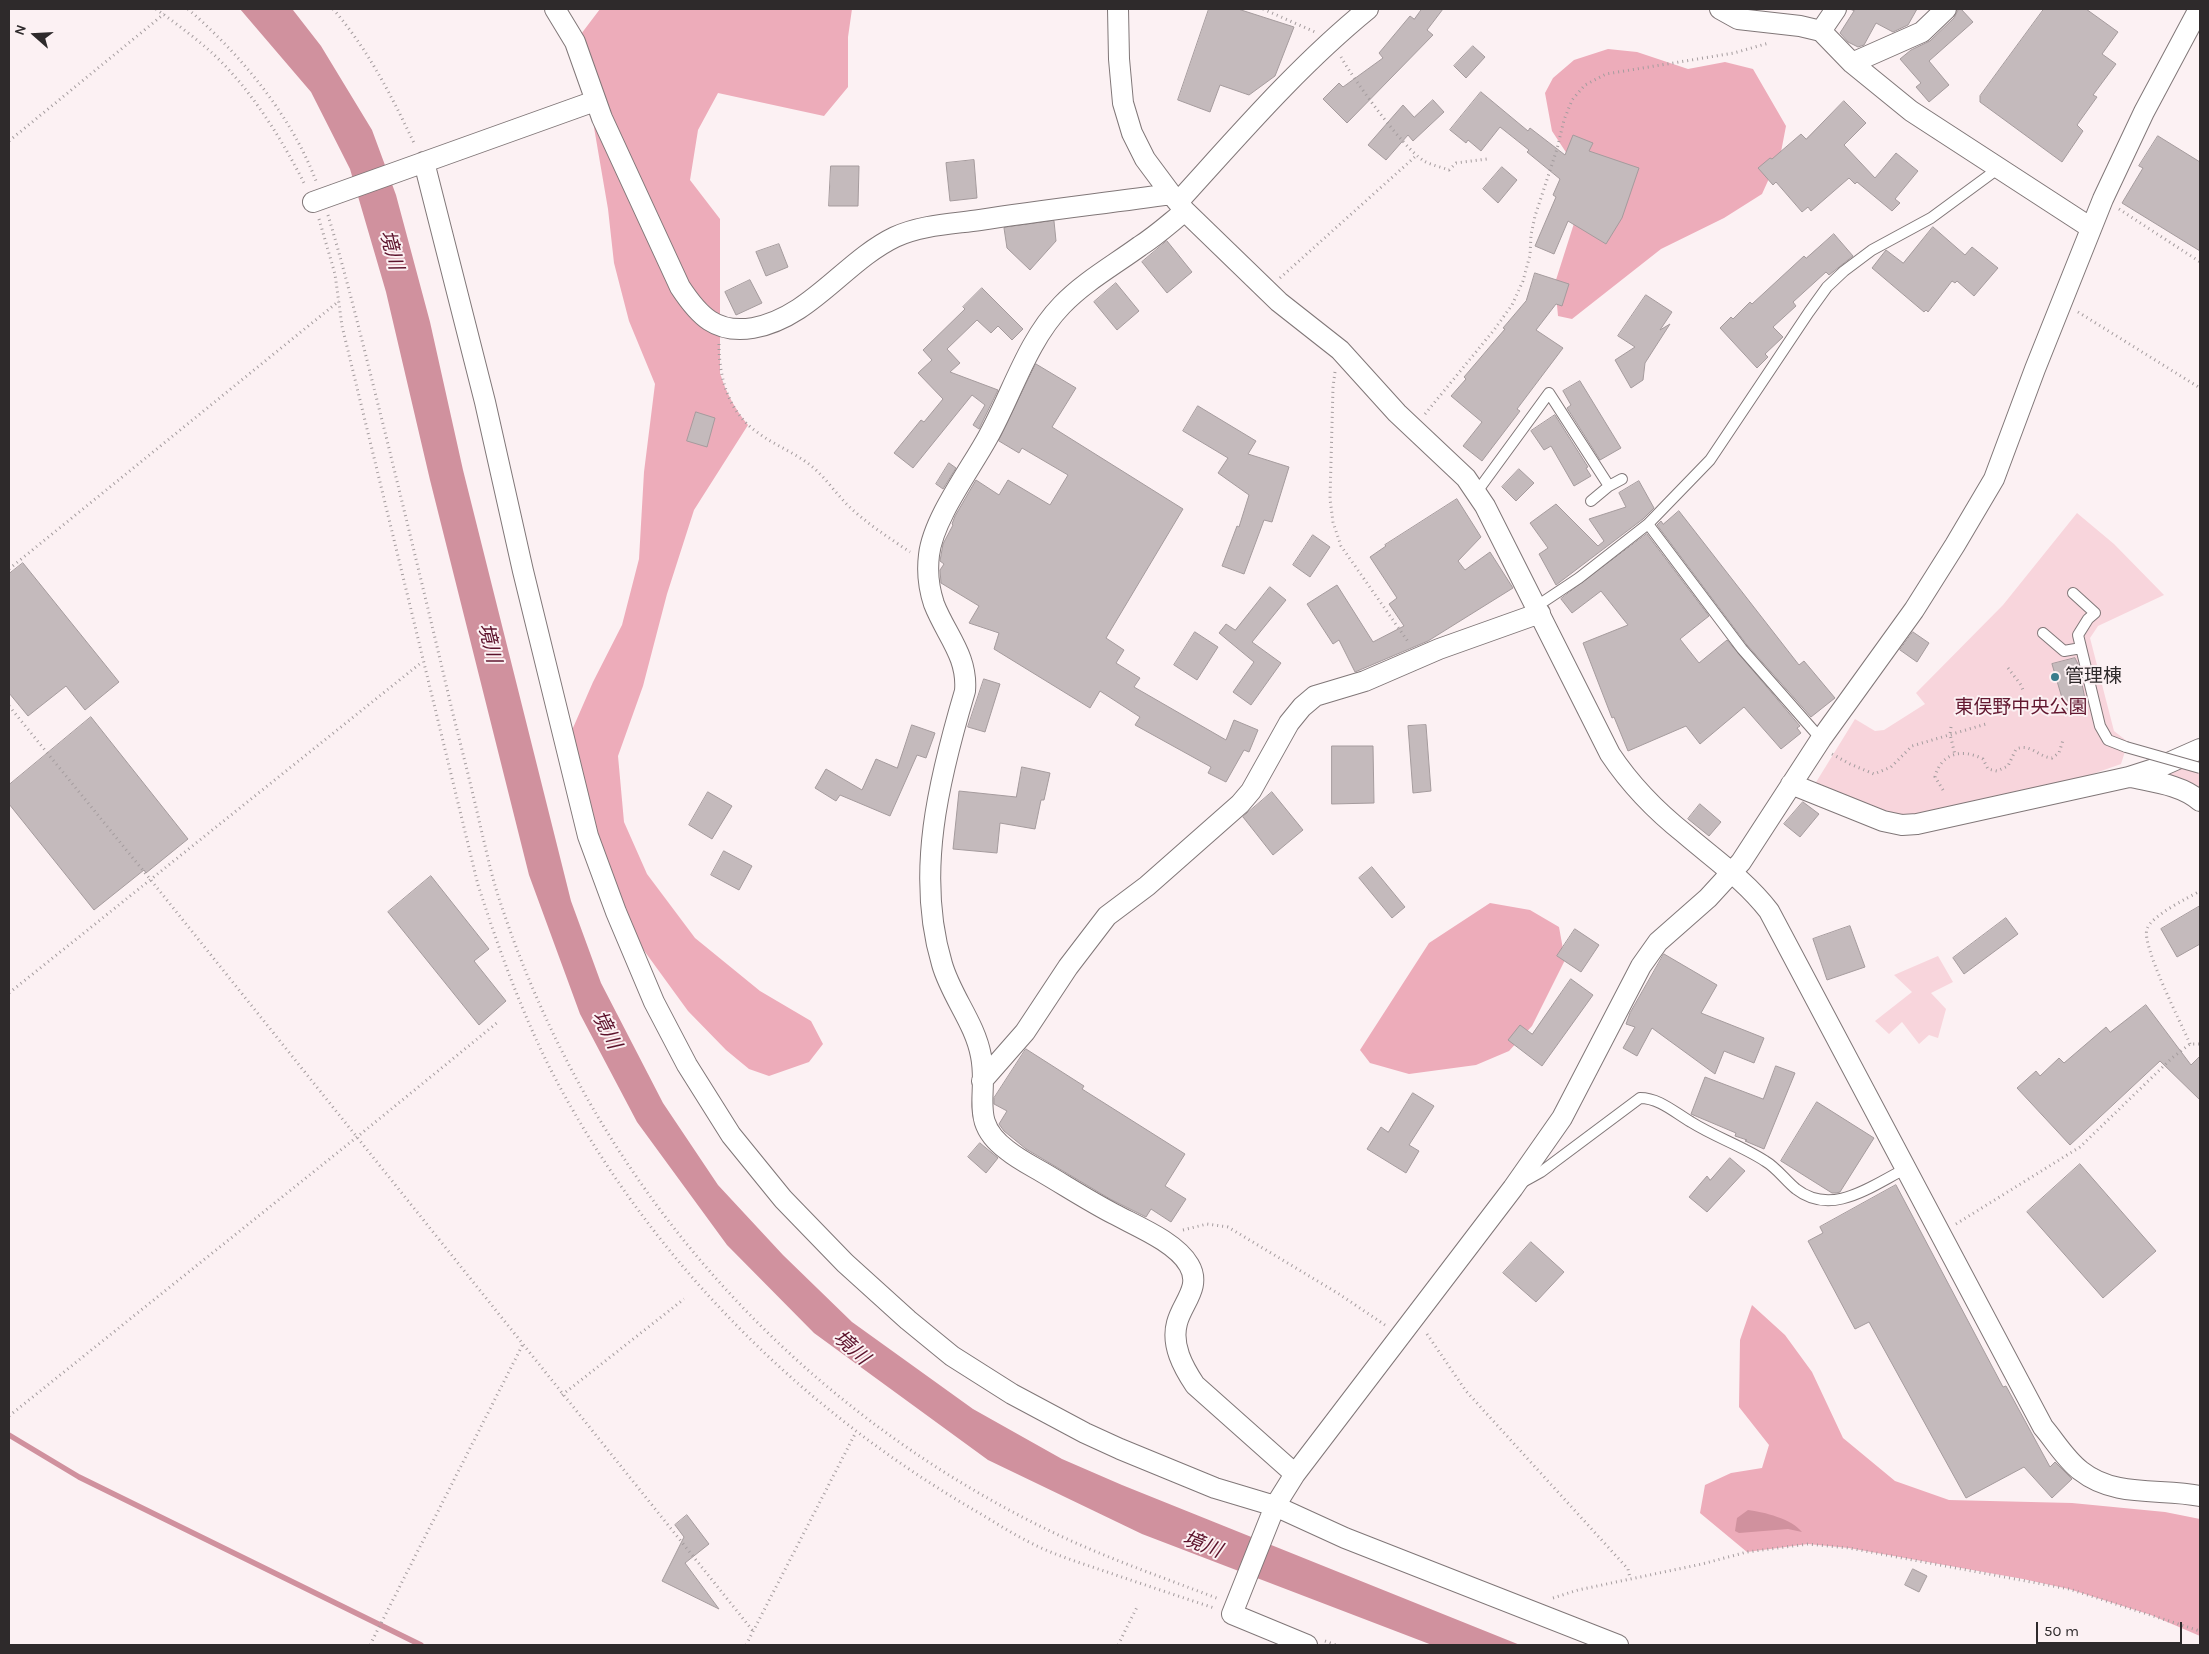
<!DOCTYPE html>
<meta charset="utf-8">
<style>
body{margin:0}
#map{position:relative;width:2209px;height:1654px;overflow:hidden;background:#fcf1f3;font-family:Karla,sans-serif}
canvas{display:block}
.frame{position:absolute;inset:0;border:10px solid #2e2a2b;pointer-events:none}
.north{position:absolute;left:10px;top:10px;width:50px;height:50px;-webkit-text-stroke:4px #fcf1f3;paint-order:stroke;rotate:289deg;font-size:14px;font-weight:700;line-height:20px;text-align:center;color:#2e2a2b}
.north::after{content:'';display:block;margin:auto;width:18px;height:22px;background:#2e2a2b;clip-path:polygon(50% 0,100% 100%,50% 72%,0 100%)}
.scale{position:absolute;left:2036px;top:1622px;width:146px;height:22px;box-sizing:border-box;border:2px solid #2e2a2b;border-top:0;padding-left:6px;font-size:15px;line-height:18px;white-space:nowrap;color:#2e2a2b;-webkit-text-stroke:4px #fcf1f3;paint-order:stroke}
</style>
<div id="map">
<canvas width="2209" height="1654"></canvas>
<div class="frame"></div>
<div class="north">N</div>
<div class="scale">50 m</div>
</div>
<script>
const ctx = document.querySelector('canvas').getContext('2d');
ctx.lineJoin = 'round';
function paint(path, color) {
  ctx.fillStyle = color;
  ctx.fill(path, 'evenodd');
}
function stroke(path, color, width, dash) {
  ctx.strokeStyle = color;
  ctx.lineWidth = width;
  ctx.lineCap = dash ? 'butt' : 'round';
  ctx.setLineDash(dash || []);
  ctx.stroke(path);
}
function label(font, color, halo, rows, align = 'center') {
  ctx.font = font + ' Karla,"Noto Sans JP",sans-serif';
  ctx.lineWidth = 4;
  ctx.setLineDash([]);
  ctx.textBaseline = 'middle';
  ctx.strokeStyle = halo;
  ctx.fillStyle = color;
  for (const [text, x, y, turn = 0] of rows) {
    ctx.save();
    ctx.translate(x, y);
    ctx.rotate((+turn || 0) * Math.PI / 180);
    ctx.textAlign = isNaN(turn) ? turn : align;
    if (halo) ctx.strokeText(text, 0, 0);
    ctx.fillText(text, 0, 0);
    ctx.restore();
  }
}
paint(new Path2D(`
 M 2077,513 L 2114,544 L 2164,595 L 2098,626 L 2090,638 L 2114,731 L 2128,742 L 2121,764 L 2004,805 L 1917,824 L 1810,792 L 1855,719 L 1875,731 L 1884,730 L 1925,704 L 1916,693 L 2003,605 Z
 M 2200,749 L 2200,801 L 2157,768 Z
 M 1938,956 L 1953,982 L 1931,993 L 1946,1009 L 1938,1038 L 1929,1035 L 1919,1044 L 1902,1022 L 1889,1034 L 1875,1021 L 1912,992 L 1894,975 Z`), '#f8d5dc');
paint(new Path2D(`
 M 600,9 L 852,9 L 848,37 L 848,87 L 824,116 L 718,93 L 698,130 L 690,180 L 720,219 L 720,373 C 726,393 735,409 748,425 L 694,510 L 667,594 L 643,686 L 618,756 L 624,822 L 647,874 L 695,938 L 760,991 L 811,1021 L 823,1044 L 809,1062 L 769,1076 L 749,1069 L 726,1050 L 688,1011 L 616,912 L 566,744 L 593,682 L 622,625 L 639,559 L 644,472 L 655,384 L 629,321 L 614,263 L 608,209 L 584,69 L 575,42 Z
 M 1608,49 L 1637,52 L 1688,69 L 1725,62 L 1753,69 L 1786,126 L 1781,152 L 1762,194 L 1724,218 L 1661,249 L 1572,319 L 1558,316 L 1555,283 L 1584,192 L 1577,169 L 1552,131 L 1545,93 L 1553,78 L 1574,60 Z
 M 1490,903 L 1530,910 L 1559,927 L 1565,960 L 1532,1026 L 1509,1051 L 1476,1065 L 1409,1074 L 1370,1063 L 1360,1050 L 1429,943 Z
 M 1752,1305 L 1785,1335 L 1812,1372 L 1843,1438 L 1895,1481 L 1949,1500 L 2072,1503 L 2165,1512 L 2200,1519 L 2200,1636 L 2151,1615 L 2069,1589 L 2023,1579 L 1849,1548 L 1808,1544 L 1747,1552 L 1700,1513 L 1705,1485 L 1731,1473 L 1762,1468 L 1769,1445 L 1739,1407 L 1740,1340 Z`), '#edacba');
paint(new Path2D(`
 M 240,9 L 293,10 L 321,46 L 372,130 L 396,195 L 430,322 L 463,470 L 571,901 L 601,983 L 663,1103 L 718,1185 L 783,1255 L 852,1322 L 973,1409 L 1062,1459 L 1122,1485 L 1520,1645 L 1432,1645 L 1142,1534 L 988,1460 L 814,1333 L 727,1245 L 637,1122 L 580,1014 L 529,875 L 430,480 L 386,292 L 350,169 L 311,92 Z
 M 1748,1510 C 1764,1512 1792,1519 1802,1532 L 1788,1529 L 1739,1533 L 1735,1531 L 1737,1518 Z`), '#d0919e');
stroke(new Path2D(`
 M 9,1435 L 79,1477 L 421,1645`), '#d0919e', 5.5);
const building = new Path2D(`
 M 1209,9 L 1238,9 L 1294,27 L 1275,76 L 1249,95 L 1220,85 L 1210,112 L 1178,100 Z
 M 1422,9 L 1443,9 L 1427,30 L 1433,35 L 1347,123 L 1323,99 L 1339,83 L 1343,87 L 1383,58 L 1379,53 L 1410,16 L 1414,19 Z
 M 1850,9 L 1917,9 L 1908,25 L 1893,32 L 1876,23 L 1864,45 L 1858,47 L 1848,42 L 1840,33 L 1854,11 Z
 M 1961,9 L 1973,22 L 1929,61 L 1949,85 L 1929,102 L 1916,87 L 1921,83 L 1900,59 L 1911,50 L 1930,41 L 1954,18 L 1958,10 Z
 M 2044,9 L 2086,9 L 2118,32 L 2102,54 L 2116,64 L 2093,95 L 2097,97 L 2077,125 L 2083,131 L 2062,162 L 1980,102 L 1980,96 Z
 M 1473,46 L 1485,57 L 1466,78 L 1454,66 Z
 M 1481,92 L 1528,131 L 1530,128 L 1565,155 L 1573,135 L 1593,143 L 1589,151 L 1639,168 L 1622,218 L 1606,244 L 1568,221 L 1554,254 L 1535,246 L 1556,197 L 1553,195 L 1560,179 L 1527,152 L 1529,150 L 1500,127 L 1481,151 L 1468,140 L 1466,143 L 1450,130 Z
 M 1433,100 L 1444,112 L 1413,141 L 1408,135 L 1386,160 L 1368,145 L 1403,105 L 1414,117 Z
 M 1844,101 L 1866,123 L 1844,145 L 1875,178 L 1896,153 L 1918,171 L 1895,199 L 1900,203 L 1892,211 L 1857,182 L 1855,184 L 1849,178 L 1811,211 L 1808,207 L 1802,212 L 1776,182 L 1773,185 L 1758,168 L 1770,158 L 1772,159 L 1801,134 L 1806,139 Z
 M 2158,136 L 2200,162 L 2200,251 L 2122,203 L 2143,168 L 2139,166 Z
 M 974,160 L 977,198 L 950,201 L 946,163 Z
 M 831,166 L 859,166 L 858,206 L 829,206 Z
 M 1502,167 L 1517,180 L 1498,203 L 1483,189 Z
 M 1054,221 L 1056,241 L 1030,270 L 1007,248 L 1004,228 Z
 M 1933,227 L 1965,255 L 1972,247 L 1998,268 L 1974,296 L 1957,281 L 1955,283 L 1952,281 L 1928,312 L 1926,310 L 1924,312 L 1872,268 L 1886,250 L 1903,263 Z
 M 1834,234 L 1853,256 L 1829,275 L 1826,272 L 1793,302 L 1796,306 L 1773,327 L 1783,337 L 1765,354 L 1768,357 L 1757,368 L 1720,328 L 1731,317 L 1733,319 L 1750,302 L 1752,304 L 1804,256 L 1806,258 Z
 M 1167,241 L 1192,272 L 1167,293 L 1142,262 Z
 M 779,244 L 788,267 L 766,276 L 756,252 Z
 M 1535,273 L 1569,284 L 1562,306 L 1556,304 L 1536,330 L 1563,348 L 1517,409 L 1520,411 L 1482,461 L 1463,446 L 1482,422 L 1451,396 L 1466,379 L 1464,377 L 1505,329 L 1503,328 L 1526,301 Z
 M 750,280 L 762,303 L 736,315 L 725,292 Z
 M 1116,283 L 1139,311 L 1117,330 L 1094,302 Z
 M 982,288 L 1023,329 L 1012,340 L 998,326 L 991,333 L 977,320 L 947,349 L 960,363 L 950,372 L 998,390 L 979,429 L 973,425 L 985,405 L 972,395 L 913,468 L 894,453 L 921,420 L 924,422 L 943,399 L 918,373 L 932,360 L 923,350 L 965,309 L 963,307 Z
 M 1646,295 L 1672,312 L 1660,330 L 1670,324 L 1645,363 L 1643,380 L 1631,388 L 1615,360 L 1635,347 L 1618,336 Z
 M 1036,364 L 1076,388 L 1052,427 L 1183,509 L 1106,638 L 1124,650 L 1116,663 L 1140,678 L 1134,687 L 1226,740 L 1234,720 L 1258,730 L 1249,752 L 1244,750 L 1226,782 L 1208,773 L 1211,767 L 1135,725 L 1140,717 L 1100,691 L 1090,708 L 994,649 L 999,633 L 969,623 L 979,606 L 941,583 L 940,570 L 944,564 L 940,561 L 943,544 L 953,525 L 952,524 L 955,516 L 976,480 L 999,495 L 1008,480 L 1050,505 L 1068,475 L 1022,448 L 1019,453 L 999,441 Z
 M 1580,381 L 1621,448 L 1600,460 L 1567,408 L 1571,405 L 1563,391 Z
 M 1198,406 L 1256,441 L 1248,454 L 1289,467 L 1272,522 L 1264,520 L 1244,574 L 1222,566 L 1237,526 L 1239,527 L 1249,495 L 1218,473 L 1228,458 L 1183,431 Z
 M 696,412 L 715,418 L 707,447 L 687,441 Z
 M 1555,415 L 1588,467 L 1586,468 L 1591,476 L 1574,486 L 1551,446 L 1544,450 L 1531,431 Z
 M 949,463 L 956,468 L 943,489 L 936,484 Z
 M 1519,469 L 1534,483 L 1516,501 L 1502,487 Z
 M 1639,481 L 1654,508 L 1643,519 L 1556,585 L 1539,554 L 1548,548 L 1530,523 L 1556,504 L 1598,546 L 1604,541 L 1589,519 L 1626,507 L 1619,493 Z
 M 1457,499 L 1481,537 L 1458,561 L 1465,570 L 1490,552 L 1513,588 L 1428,641 L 1355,672 L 1339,640 L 1333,644 L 1307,604 L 1337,585 L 1373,642 L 1404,626 L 1389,604 L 1397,598 L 1370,557 L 1386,546 L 1385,545 Z
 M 1679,511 L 1799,665 L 1804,661 L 1835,698 L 1811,717 L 1747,645 L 1657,525 L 1661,521 L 1663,524 Z
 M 1647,534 L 1709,616 L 1680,639 L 1699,663 L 1727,640 L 1800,726 L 1797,728 L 1801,733 L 1781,749 L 1744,707 L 1700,744 L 1686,726 L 1628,751 L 1614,717 L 1612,718 L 1583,643 L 1628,625 L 1601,591 L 1572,613 L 1561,599 Z
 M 1313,535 L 1330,547 L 1310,577 L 1293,565 Z
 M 23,563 L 119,682 L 85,710 L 66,686 L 28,716 L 9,693 L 9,574 Z
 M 1270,587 L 1286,600 L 1252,642 L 1281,663 L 1251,705 L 1233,692 L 1254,662 L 1219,633 L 1226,624 L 1235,630 Z
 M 1195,632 L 1218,647 L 1197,680 L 1174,665 Z
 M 1913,632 L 1929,643 L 1917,662 L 1900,650 Z
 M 2075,658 L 2078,664 L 2087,709 L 2067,715 L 2052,664 Z
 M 984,679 L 1000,684 L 985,732 L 968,727 Z
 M 91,717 L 188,839 L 146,873 L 144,870 L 94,910 L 9,804 L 9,785 Z
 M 912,725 L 935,733 L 926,758 L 917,755 L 890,816 L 840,795 L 836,801 L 815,788 L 826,769 L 862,790 L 876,759 L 897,768 Z
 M 1426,725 L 1431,791 L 1413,793 L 1408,726 Z
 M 1332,746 L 1373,746 L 1374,803 L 1332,804 Z
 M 1022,767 L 1050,773 L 1044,800 L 1041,800 L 1035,829 L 1000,823 L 997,853 L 953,849 L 959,791 L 1016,797 Z
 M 708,792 L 732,806 L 712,839 L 689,825 Z
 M 1272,792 L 1303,830 L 1273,855 L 1243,817 Z
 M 1803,802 L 1819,814 L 1800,837 L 1784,824 Z
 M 1700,804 L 1721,822 L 1709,836 L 1688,819 Z
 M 724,851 L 752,866 L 739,890 L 711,875 Z
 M 1372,867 L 1405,907 L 1392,918 L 1359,878 Z
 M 431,876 L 489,949 L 474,961 L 506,1001 L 479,1025 L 388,912 Z
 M 2200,906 L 2200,944 L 2177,957 L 2161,929 Z
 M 2006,918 L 2018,934 L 1964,974 L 1953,958 Z
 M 1850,926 L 1865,967 L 1827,980 L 1813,939 Z
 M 1575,929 L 1599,945 L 1581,972 L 1557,956 Z
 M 1664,954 L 1717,985 L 1701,1013 L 1764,1038 L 1754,1063 L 1724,1051 L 1715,1074 L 1652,1028 L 1637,1056 L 1623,1048 L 1635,1027 L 1626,1024 L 1630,1013 Z
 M 1571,979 L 1593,995 L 1542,1066 L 1508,1040 L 1520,1025 L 1532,1034 Z
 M 2146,1005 L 2191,1065 L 2200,1056 L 2200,1100 L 2160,1061 L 2070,1145 L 2017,1088 L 2036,1071 L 2040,1076 L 2059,1058 L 2064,1063 L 2106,1027 L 2110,1032 Z
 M 1026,1049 L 1084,1086 L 1082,1089 L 1185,1154 L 1165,1186 L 1186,1199 L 1171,1222 L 1151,1209 L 1146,1217 L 1110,1199 L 1026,1149 L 1004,1131 L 999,1124 L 1007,1111 L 994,1104 L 994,1098 Z
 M 1776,1066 L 1795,1073 L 1764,1149 L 1745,1141 L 1747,1140 L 1735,1136 L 1736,1133 L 1691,1114 L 1705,1077 L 1763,1099 Z
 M 1413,1093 L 1434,1106 L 1409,1145 L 1419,1151 L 1406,1173 L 1367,1149 L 1381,1127 L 1388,1132 Z
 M 1817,1102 L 1874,1138 L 1840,1192 L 1836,1193 L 1832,1193 L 1781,1161 Z
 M 980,1143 L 998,1158 L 986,1173 L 968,1157 Z
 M 1730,1158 L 1745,1171 L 1707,1212 L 1689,1197 L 1707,1176 L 1710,1180 Z
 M 2080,1164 L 2156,1251 L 2103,1298 L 2027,1212 Z
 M 1896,1185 L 2003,1387 L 2006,1386 L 2050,1467 L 2055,1462 L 2072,1479 L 2052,1498 L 2024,1467 L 1966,1498 L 1869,1322 L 1855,1329 L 1808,1241 L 1823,1233 L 1820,1227 Z
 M 1531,1242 L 1564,1272 L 1536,1302 L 1503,1273 Z
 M 687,1515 L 709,1544 L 685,1563 L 719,1609 L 662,1581 L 684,1537 L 675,1525 Z
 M 1913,1569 L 1927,1576 L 1919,1592 L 1905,1585 Z`);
paint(building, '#c4babc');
stroke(building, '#a59b9d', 1);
const service = new Path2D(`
 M 1609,486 L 1622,479
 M 1476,493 L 1549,393 L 1609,486 L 1591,501
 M 1648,524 L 1742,649 L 1821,739
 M 2073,593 L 2095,613 L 2088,619 L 2078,635 L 2100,726 L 2108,740 L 2126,747
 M 1537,606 L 1579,578 L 1648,524 L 1710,460 L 1809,312 L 1827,287 L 1844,271 L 1872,250 L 1931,218 L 1999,168
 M 2043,633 L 2064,651 L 2081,648
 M 1523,1182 L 1541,1172 L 1640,1098 C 1659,1098 1674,1112 1691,1122 C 1715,1137 1742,1146 1765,1161 C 1777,1168 1785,1180 1796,1189 C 1832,1217 1871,1186 1905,1169`);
const minor = new Path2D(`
 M 555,9 L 575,42 L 602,118 L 680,287 C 699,316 716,334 753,328 C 810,318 845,261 895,237 C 921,225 952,224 980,220 C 1044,210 1108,203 1171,194
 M 1118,9 L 1119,59 L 1123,103 L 1132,133 L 1145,159 L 1171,194 L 1185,211 L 1279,302 L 1340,350 L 1397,413 L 1466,478 L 1485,506 L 1610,754 C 1630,784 1656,811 1685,834 C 1714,859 1745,880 1769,911 L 2043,1427 C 2055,1441 2066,1460 2081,1471 C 2115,1498 2161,1488 2200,1496
 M 1720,9 L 1738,19 L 1800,26 L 1821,31 L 1852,63 L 1911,111 L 2091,228
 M 1821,31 L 1836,9
 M 1852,63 L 1922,32 L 1946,9
 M 424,162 L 485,402 L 523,571 L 588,836 L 616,912 L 654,1002 L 687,1065 L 731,1135 L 783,1199 L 845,1263 L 908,1320 L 952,1356 L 1012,1394 L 1085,1433 L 1120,1449 L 1215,1488 L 1275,1506 L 1345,1538 L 1618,1645
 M 313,202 L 595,101
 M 1178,202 C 1239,135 1298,66 1368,9
 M 1185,211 C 1170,223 1156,236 1140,246 C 1114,265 1084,282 1062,305 C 1027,341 1012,394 988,437 C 970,470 933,519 929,555 C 927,571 929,589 934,604 C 946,635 968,656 965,691 C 939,779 915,874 942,964 C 951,996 975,1023 981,1056 C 989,1096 968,1121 1007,1150 C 1018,1159 1030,1165 1042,1172 C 1066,1186 1089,1201 1114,1214 C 1136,1226 1176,1242 1189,1265 C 1202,1287 1182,1303 1177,1323 C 1171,1345 1183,1367 1195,1385 L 1295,1474
 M 2131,777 C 2154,782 2182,785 2200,801
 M 1791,784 L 1883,821 L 1902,825 L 1917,824 L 2129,777 L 2157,768 L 2200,749
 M 982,1081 L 1025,1032 L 1068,967 L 1107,916 L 1147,886 L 1240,804 L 1251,791 L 1289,723 L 1302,707 L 1315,696 L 1365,681 L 1439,649 L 1540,613
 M 1307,1645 L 1232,1614 L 1275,1506 L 1295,1474 L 1513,1188 L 1562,1118 L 1641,966 L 1658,942 L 1708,898 L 1741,862 L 1821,739 L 1914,610 L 1955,545 L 1994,479 L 2035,369 L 2103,199 L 2144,112 L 2199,9`);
stroke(service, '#807778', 12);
stroke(minor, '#807778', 22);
stroke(new Path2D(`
 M 156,9 C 174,22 193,36 210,51 C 249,86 282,139 305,185
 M 188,9 C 241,55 291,115 316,181
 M 333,9 C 368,49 392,97 415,145
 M 1263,9 L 1315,32
 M 1341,57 C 1354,80 1403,148 1424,161 C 1431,165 1441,167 1449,170 L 1456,163 L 1487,159
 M 9,141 L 164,14
 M 2119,209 L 2200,262
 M 328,215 C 349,285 366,357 384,428 C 407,522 430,616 452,710 C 462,750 472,789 481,829 C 486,849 490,869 496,889 C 585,1171 782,1400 1048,1530 C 1103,1557 1162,1577 1219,1599
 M 319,219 L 335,274 L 342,326 L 478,885 C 502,959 529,1033 567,1100 C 664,1272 805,1411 974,1510 C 993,1521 1011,1533 1031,1543 C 1054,1555 1081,1563 1107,1572 C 1142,1584 1178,1596 1214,1608
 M 1280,278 L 1417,155
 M 2078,312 L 2200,388
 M 719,344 C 719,377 728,412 757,432 C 775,446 797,453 815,469 C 829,482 840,499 854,511 C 872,527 891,539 910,552
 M 1335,372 L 1333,387 L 1330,499 L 1333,522 L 1341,546 L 1409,643
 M 1425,414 L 1494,330 L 1512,305 L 1523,281 L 1530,255 L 1531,235 L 1535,216 L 1557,149 L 1564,120 L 1572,100 L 1585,85 L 1606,74 L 1734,53 L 1769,43
 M 9,569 L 339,301
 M 2008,668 L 2021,685 L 2024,693
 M 9,706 L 150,879 L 753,1631
 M 1951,727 L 1950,734 L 1955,755
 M 1832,754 L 1850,764 L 1874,774 L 1891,767 L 1912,746 L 1986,724
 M 1943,790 L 1935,777 C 1941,753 1962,748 1983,759 L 1988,769 L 1997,771 L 2008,766 L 2016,749 C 2031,743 2038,757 2052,758 L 2059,753 L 2063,740
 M 9,993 L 422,662
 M 2190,1044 C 2182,1025 2141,945 2147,929 C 2152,915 2188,898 2200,891
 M 1956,1224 L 2080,1147 L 2172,1058 L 2190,1044 L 2200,1044
 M 1183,1230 L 1207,1224 L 1228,1227 L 1339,1294 L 1385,1325
 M 1427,1334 L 1466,1391 L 1628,1569 L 1630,1578
 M 562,1395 L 684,1299
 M 9,1416 L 357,1137 L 498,1022
 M 1553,1598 L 1578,1590 L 1702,1564 L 1747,1552 L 1808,1544 L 1849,1548 L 2069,1589 L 2200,1631
 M 1325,1641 L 1336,1645
 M 370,1645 L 523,1344
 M 746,1645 L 856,1432
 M 1118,1645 L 1137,1607`), '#a49c9e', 3, [1, 4]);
stroke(service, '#fff', 10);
stroke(minor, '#fff', 20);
const serviceBridge = new Path2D(`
 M 2126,747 L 2200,768`);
stroke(serviceBridge, '#807778', 12, []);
stroke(serviceBridge, '#fff', 10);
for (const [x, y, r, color] of [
 [2055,677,5,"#397c8c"]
]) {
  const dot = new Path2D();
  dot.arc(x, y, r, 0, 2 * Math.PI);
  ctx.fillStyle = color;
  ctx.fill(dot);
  stroke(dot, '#fcf1f3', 2);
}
label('19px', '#2e2a2b', '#fcf1f3', [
 ["管理棟",2065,677]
], 'left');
label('19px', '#621830', '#fcf1f3', [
 ["東俣野中央公園",2021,708]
]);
label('italic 20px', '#5c122b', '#fcf1f3', [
 ["境川",391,250,75],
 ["境川",489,643,76],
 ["境川",606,1030,63],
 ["境川",851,1348,42],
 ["境川",1202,1545,21]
]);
</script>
